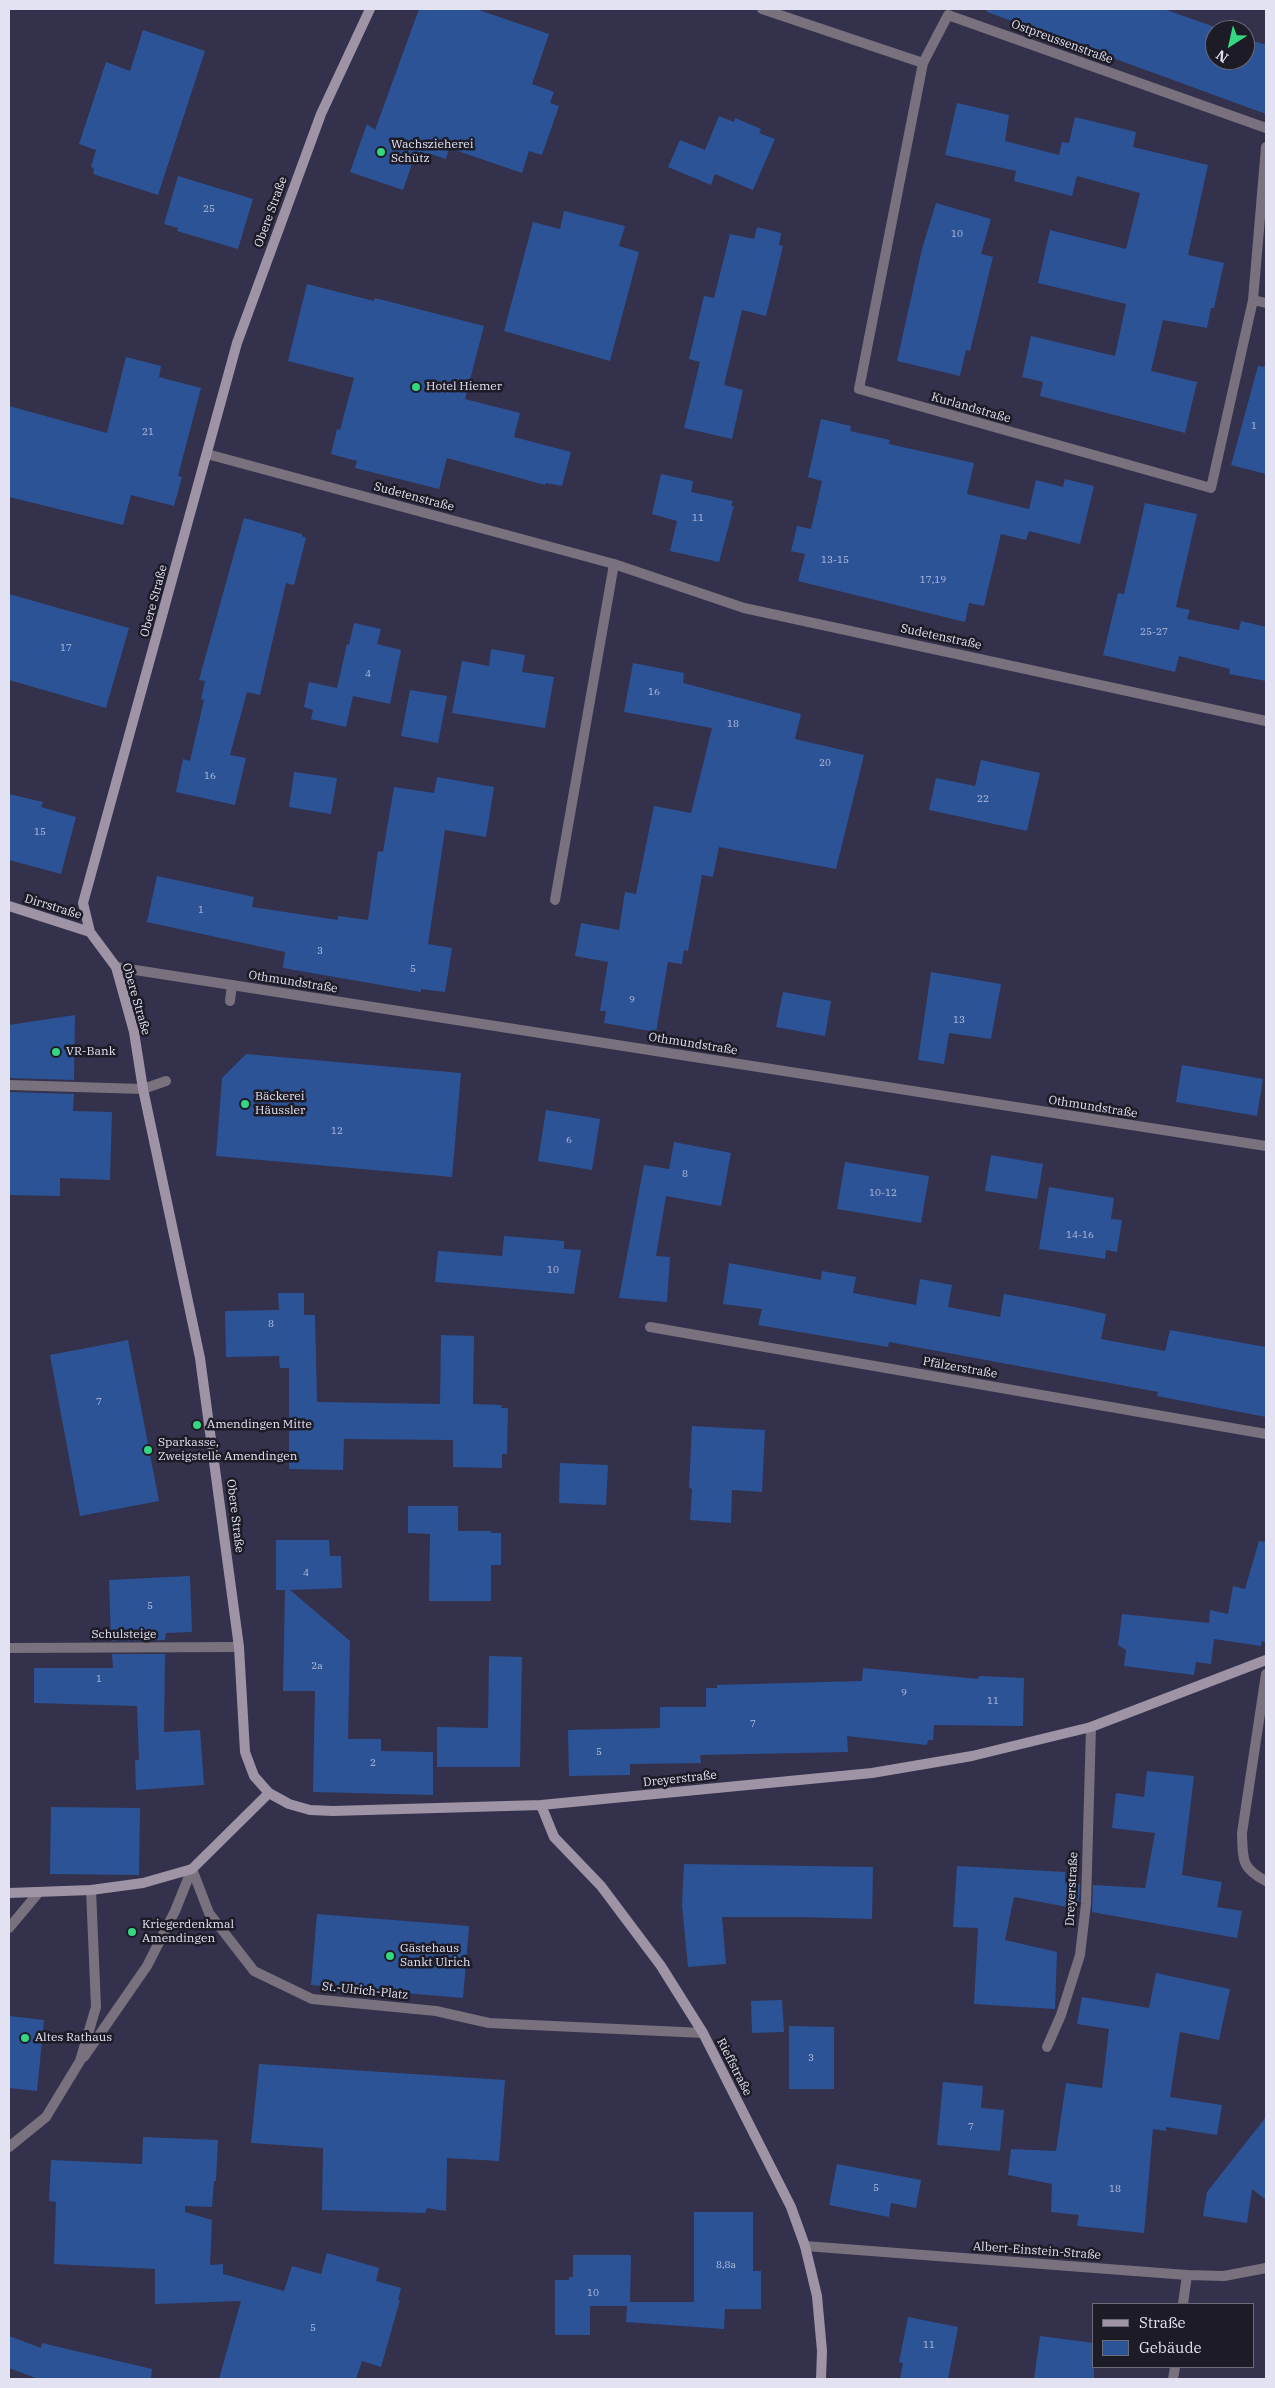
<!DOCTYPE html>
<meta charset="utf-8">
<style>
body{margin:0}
#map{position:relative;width:1275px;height:2388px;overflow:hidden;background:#33314b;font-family:"IBM Plex Serif",serif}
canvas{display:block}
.frame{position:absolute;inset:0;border:10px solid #e3e2f3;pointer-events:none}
.legend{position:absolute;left:1092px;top:2303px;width:162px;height:65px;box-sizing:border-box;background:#1c1b26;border:1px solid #6c6b78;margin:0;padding:6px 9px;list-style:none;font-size:15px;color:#e3e2f3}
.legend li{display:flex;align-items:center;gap:10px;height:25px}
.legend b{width:25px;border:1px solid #6c6b78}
.north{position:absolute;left:1205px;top:20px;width:50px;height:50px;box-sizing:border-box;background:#1c1b26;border:1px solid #6c6b78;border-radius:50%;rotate:215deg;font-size:14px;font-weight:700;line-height:20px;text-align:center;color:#e3e2f3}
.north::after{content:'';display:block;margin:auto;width:18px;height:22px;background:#34d881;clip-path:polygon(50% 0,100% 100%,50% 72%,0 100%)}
</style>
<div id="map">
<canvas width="1275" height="2388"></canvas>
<div class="frame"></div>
<ul class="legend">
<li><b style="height:6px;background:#9f93a6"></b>Straße</li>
<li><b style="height:14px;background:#2d5397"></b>Gebäude</li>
</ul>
<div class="north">N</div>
</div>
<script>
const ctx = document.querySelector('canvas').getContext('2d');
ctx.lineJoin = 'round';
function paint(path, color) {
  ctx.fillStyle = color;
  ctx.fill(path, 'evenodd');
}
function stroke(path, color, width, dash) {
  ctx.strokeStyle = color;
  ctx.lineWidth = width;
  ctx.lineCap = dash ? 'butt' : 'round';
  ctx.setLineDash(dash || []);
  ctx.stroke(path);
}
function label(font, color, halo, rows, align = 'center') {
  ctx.font = font + ' "IBM Plex Serif",serif';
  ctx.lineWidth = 5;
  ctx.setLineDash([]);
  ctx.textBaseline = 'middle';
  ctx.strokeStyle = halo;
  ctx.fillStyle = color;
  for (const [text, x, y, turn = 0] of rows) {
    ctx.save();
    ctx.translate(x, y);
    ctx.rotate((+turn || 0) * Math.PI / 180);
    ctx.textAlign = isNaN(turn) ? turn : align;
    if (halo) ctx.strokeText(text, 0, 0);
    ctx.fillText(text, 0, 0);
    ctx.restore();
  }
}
paint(new Path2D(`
 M 419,9 L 476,9 L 549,34 L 532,84 L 554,92 L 550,103 L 559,106 L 542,155 L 529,151 L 522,173 L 449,148 L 446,159 L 431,154 L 428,163 L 414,158 L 403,190 L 350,172 L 367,124 L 375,130 Z
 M 987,9 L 1164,9 L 1223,30 L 1215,30 L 1215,60 L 1245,60 L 1245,38 L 1266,45 L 1266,114 L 987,12 Z
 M 143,30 L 205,51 L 158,195 L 96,175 L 93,173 L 94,168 L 91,167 L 96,150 L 79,144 L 106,62 L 130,71 Z
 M 957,103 L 1009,115 L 1005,141 L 1059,155 L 1062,142 L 1069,143 L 1075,117 L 1136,132 L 1133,147 L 1208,165 L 1188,255 L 1224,263 L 1214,308 L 1211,308 L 1207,328 L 1163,320 L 1151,371 L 1197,382 L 1185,433 L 1040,396 L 1043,382 L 1022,377 L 1031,336 L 1115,356 L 1126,304 L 1038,283 L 1050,230 L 1126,249 L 1140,193 L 1077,176 L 1072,196 L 1014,181 L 1016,171 L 945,155 Z
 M 719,116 L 734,122 L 735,118 L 761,129 L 759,133 L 775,139 L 753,190 L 715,174 L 711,185 L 668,167 L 680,140 L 705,150 Z
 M 178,176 L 253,199 L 238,249 L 177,231 L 178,228 L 164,224 Z
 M 936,203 L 991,219 L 981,254 L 993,257 L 970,351 L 966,350 L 960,376 L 897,361 L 922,249 Z
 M 564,211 L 625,226 L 619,246 L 639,252 L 610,361 L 504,331 L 533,222 L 560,229 Z
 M 757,227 L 781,233 L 779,245 L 783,246 L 766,316 L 742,310 L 724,385 L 743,390 L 732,439 L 684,428 L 700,362 L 689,359 L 704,296 L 714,298 L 730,234 L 754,239 Z
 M 307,284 L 374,301 L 375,298 L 484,326 L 465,399 L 520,413 L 514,437 L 571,452 L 562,486 L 546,483 L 545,485 L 447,458 L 439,489 L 355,468 L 357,461 L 331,454 L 337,429 L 340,430 L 354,378 L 288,361 Z
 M 126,357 L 161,366 L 159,377 L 201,388 L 178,476 L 182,477 L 174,506 L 131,495 L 123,525 L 9,497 L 9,406 L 107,433 Z
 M 1258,366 L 1266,367 L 1266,474 L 1231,465 Z
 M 821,419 L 851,426 L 850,431 L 890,440 L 889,444 L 974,463 L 967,494 L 1029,509 L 1036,480 L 1063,487 L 1065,479 L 1094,486 L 1080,544 L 1029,531 L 1026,540 L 1001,534 L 984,606 L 969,603 L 965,622 L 798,581 L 805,554 L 791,551 L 797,526 L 811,529 L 822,481 L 808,477 Z
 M 661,474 L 693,481 L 691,492 L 733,501 L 731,506 L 734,506 L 719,562 L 670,551 L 677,521 L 652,514 Z
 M 1145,503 L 1197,514 L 1176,607 L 1190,610 L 1187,619 L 1239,630 L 1241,621 L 1266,627 L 1266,681 L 1229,674 L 1230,669 L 1179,656 L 1175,672 L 1103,655 L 1118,593 L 1124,594 Z
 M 244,518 L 302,534 L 302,536 L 306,538 L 294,585 L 286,583 L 260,695 L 247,692 L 230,755 L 246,758 L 235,805 L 176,792 L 183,759 L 190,761 L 204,700 L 201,699 L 205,681 L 199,680 Z
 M 9,594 L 129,628 L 106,708 L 9,680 Z
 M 354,623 L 381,629 L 377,644 L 401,650 L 390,704 L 353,696 L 346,727 L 311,719 L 313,710 L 304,707 L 309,682 L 337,688 L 347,644 L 349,645 Z
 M 491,649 L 525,655 L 522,672 L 554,677 L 545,728 L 452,713 L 462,661 L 489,666 Z
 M 633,663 L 684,673 L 683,683 L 801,714 L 795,739 L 864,755 L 836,869 L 719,847 L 713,877 L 702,875 L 688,951 L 684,950 L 682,964 L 668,962 L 656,1032 L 604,1023 L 606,1011 L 600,1011 L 608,962 L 575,956 L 581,923 L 619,930 L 625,892 L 636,894 L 654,806 L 691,813 L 712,728 L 624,712 Z
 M 410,690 L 447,696 L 438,743 L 401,736 Z
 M 981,760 L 1040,773 L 1027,831 L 929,810 L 936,778 L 975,786 Z
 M 294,772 L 337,778 L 331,814 L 289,807 Z
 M 437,777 L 494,787 L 486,837 L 445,830 L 428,944 L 452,948 L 445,992 L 421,989 L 421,992 L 283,968 L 285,952 L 147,922 L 157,876 L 254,897 L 252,907 L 338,920 L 338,916 L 368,920 L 378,851 L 383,852 L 394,787 L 434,793 Z
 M 9,794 L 43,802 L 41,807 L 76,817 L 61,874 L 9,860 Z
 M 931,972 L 1001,984 L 991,1039 L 949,1033 L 944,1064 L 918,1060 Z
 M 783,992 L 831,1001 L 825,1036 L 776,1027 Z
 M 75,1015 L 74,1080 L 9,1078 L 9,1025 Z
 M 246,1054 L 461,1073 L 452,1177 L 216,1156 L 222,1078 Z
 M 1182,1065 L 1263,1079 L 1257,1116 L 1176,1102 Z
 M 9,1092 L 74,1094 L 73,1111 L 112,1112 L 110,1180 L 60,1178 L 60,1196 L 9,1195 Z
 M 546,1110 L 600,1119 L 592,1170 L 538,1161 Z
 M 674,1142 L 731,1153 L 721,1206 L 666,1196 L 656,1256 L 670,1257 L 667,1302 L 619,1298 L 644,1165 L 669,1169 Z
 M 991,1155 L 1043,1164 L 1037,1199 L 985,1191 Z
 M 845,1162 L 929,1176 L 921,1223 L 837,1209 Z
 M 1049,1187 L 1114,1198 L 1111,1219 L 1122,1220 L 1117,1252 L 1106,1250 L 1105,1259 L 1039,1249 Z
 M 504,1236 L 564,1241 L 564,1249 L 581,1250 L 574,1294 L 435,1282 L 438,1251 L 502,1256 Z
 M 729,1263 L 821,1280 L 822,1271 L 856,1277 L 853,1293 L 916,1305 L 920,1279 L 952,1285 L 948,1307 L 1000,1317 L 1004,1294 L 1070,1306 L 1106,1314 L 1101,1339 L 1165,1351 L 1170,1330 L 1266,1347 L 1266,1417 L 1157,1396 L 1158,1392 L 889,1342 L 888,1347 L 758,1325 L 762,1309 L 723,1304 Z
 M 278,1293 L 304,1293 L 304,1315 L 315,1315 L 317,1402 L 440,1404 L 441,1335 L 474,1336 L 473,1404 L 502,1405 L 501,1408 L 508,1408 L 507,1454 L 502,1454 L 502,1468 L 453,1467 L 453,1440 L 344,1439 L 343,1470 L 289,1469 L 289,1368 L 280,1368 L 279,1356 L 226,1357 L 225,1311 L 279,1310 Z
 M 128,1340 L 159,1501 L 80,1516 L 50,1355 Z
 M 692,1426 L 765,1430 L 762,1492 L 732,1490 L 731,1523 L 690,1520 L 692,1489 L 689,1488 Z
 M 560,1463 L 608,1465 L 606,1505 L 559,1503 Z
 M 408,1506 L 458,1506 L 458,1531 L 491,1531 L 491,1533 L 501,1533 L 501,1565 L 491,1565 L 491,1601 L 429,1601 L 430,1534 L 408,1533 Z
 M 276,1540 L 329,1540 L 330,1556 L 341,1556 L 342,1588 L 290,1590 L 350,1641 L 348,1739 L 381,1739 L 381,1751 L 433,1752 L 433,1795 L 313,1792 L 315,1691 L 283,1691 L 285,1590 L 276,1590 Z
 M 1259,1541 L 1266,1542 L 1266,1642 L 1262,1641 L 1261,1646 L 1214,1639 L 1211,1664 L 1196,1662 L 1194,1675 L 1124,1666 L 1126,1650 L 1118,1645 L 1122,1614 L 1209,1623 L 1210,1610 L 1228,1614 L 1233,1586 L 1245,1589 Z
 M 190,1576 L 192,1632 L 166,1633 L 165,1640 L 111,1641 L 109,1580 Z
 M 112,1654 L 165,1654 L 164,1732 L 200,1730 L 204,1785 L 136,1790 L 135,1760 L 139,1760 L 137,1706 L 34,1703 L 34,1668 L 113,1668 Z
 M 489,1656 L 522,1657 L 520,1767 L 437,1767 L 437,1727 L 488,1728 Z
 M 863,1668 L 978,1679 L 978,1677 L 981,1676 L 1024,1678 L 1023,1726 L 934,1725 L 933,1740 L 928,1740 L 927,1745 L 847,1736 L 848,1752 L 700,1755 L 701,1763 L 630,1764 L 630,1775 L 569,1776 L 568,1730 L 660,1728 L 660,1707 L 706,1707 L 706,1688 L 717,1688 L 717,1685 L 862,1681 Z
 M 1147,1771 L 1194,1776 L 1182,1875 L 1222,1882 L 1217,1907 L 1242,1911 L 1237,1938 L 1092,1912 L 1093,1885 L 1145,1888 L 1155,1833 L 1112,1828 L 1116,1793 L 1144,1797 Z
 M 51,1807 L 140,1808 L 139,1875 L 50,1874 Z
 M 684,1864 L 873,1867 L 872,1919 L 801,1917 L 722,1917 L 726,1964 L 688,1967 L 682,1905 Z
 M 957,1866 L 1065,1872 L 1065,1883 L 1080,1884 L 1078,1909 L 1014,1897 L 1005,1940 L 1057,1952 L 1055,2009 L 974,2004 L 978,1928 L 953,1927 Z
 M 317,1914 L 469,1926 L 463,1998 L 311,1985 Z
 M 1156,1973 L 1230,1989 L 1219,2040 L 1180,2032 L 1170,2097 L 1222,2105 L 1217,2135 L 1166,2127 L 1166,2131 L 1153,2129 L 1144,2233 L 1077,2226 L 1079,2215 L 1051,2212 L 1052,2184 L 1008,2175 L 1011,2149 L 1056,2151 L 1066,2083 L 1102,2088 L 1109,2029 L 1077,2024 L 1082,1997 L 1149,2008 Z
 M 782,2000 L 784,2032 L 752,2033 L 751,2001 Z
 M 9,2016 L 44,2020 L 37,2091 L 9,2088 Z
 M 789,2026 L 834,2027 L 834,2089 L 789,2089 Z
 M 259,2064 L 505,2080 L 499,2161 L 447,2158 L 446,2211 L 427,2208 L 425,2213 L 322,2210 L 323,2148 L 251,2143 Z
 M 943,2082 L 983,2086 L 981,2108 L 1004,2110 L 1000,2151 L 937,2145 Z
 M 1266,2117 L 1266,2200 L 1252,2189 L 1247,2223 L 1203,2216 L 1207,2192 Z
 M 143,2137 L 218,2140 L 216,2181 L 214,2181 L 212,2207 L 185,2206 L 185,2212 L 212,2220 L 210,2265 L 223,2264 L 223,2274 L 284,2291 L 292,2266 L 321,2274 L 327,2253 L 379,2268 L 376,2281 L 401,2288 L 398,2300 L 400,2300 L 381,2367 L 362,2361 L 356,2379 L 219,2379 L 241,2301 L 155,2304 L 155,2269 L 54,2264 L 56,2202 L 49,2201 L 51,2160 L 142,2164 Z
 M 837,2164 L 921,2180 L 916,2208 L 891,2203 L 889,2217 L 829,2205 Z
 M 694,2212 L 753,2212 L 753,2271 L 761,2271 L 761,2309 L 725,2309 L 724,2329 L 626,2322 L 627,2306 L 590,2306 L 590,2335 L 555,2335 L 555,2280 L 569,2280 L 569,2277 L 573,2277 L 573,2255 L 631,2255 L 630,2302 L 694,2302 Z
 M 908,2317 L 958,2327 L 948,2379 L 900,2379 L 903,2363 L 899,2362 Z
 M 9,2336 L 41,2348 L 42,2343 L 152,2369 L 151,2379 L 38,2379 L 9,2368 Z
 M 1040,2336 L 1094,2343 L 1094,2379 L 1034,2379 Z`), '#2d5397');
stroke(new Path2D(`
 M 230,1001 L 232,985
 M 9,1085 L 143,1089 L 166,1081
 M 1266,1674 L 1242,1833 C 1243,1860 1241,1868 1266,1881
 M 192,1869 L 209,1913 L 254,1971 L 312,1999 L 436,2011 L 489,2023 L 703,2033
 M 9,1928 L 39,1892
 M 1047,2047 L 1061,2015 L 1080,1955 L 1086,1904 L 1091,1727`), '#79717d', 10);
stroke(new Path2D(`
 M 762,9 L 923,63 L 948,15 L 1266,128
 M 923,63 L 859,389 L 1211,488 L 1253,300 L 1266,147
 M 1253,300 L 1266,303
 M 207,454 L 614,564 L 744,608 L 1266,721
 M 555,900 L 614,564
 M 116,967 L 1266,1146
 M 650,1327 L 1266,1434
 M 9,1648 L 239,1647
 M 84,2057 L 147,1966 L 175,1911 L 192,1869
 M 9,2147 L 46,2117 L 80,2061 L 96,2007 L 91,1890
 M 805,2246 L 1187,2275 L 1224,2276 L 1266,2268
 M 1183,2304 L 1187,2275
 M 1173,2379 L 1175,2367`), '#79717d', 10);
stroke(new Path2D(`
 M 370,9 L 321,114 L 237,343 L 83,903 L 90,932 L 116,967 L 134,1032 L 143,1089 L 200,1358 L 239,1647 L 245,1752 L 254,1776 L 269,1793 L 289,1804 L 310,1810 L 333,1811 L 541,1805 L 872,1773 L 972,1756 L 1091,1727 L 1266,1660
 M 9,906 L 90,932
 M 541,1805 L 554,1837 L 601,1886 L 661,1966 L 703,2033 L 791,2207 L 805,2246 L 817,2296 L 822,2351 L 821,2379
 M 9,1893 L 91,1890 L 143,1883 L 192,1869 L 269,1793`), '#9f93a6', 10);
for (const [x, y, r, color] of [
 [381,152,5,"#34d881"],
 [416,387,5,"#34d881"],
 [56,1052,5,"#34d881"],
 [245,1104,5,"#34d881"],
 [197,1425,5,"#34d881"],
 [148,1450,5,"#34d881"],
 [132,1932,5,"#34d881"],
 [390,1956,5,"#34d881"],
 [25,2038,5,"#34d881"]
]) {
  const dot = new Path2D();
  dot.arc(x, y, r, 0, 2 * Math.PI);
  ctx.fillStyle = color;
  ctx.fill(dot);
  stroke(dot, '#1c1b26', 2);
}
label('10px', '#b6bedc', null, [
 ["25",209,209],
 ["10",957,234],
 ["1",1254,426],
 ["21",148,432],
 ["11",698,518],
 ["13-15",835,560],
 ["17,19",933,580],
 ["25-27",1154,632],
 ["17",66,648],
 ["4",368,674],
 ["16",654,692],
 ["18",733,724],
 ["20",825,763],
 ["16",210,776],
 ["22",983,799],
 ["15",40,832],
 ["1",201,910],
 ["3",320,951],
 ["5",413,969],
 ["9",632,1000],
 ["13",959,1020],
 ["12",337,1131],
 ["6",569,1140],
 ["8",685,1174],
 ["10-12",883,1193],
 ["14-16",1080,1235],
 ["10",553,1270],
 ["8",271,1324],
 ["7",99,1402],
 ["4",306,1573],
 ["5",150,1606],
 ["2a",317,1666],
 ["1",99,1679],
 ["9",904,1693],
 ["11",993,1701],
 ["7",753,1724],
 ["5",599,1752],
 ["2",373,1763],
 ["3",811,2058],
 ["7",971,2127],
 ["5",876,2188],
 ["18",1115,2189],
 ["8,8a",726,2265],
 ["10",593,2293],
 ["5",313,2328],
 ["11",929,2345]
]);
label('12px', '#e3e2f3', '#1c1b26', [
 ["Ostpreussenstraße",1062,42,20],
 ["Obere Straße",271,212,-70],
 ["Kurlandstraße",971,408,16],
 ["Sudetenstraße",414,497,15],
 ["Obere Straße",154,601,-75],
 ["Sudetenstraße",941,637,12],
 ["Dirrstraße",53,907,17],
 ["Othmundstraße",293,982,9],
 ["Obere Straße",136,999,74],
 ["Othmundstraße",693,1044,9],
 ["Othmundstraße",1093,1107,9],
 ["Pfälzerstraße",960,1368,10],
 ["Obere Straße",235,1516,83],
 ["Schulsteige",124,1635],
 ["Dreyerstraße",680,1779,-6],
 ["Dreyerstraße",1072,1889,-87],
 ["St.-Ulrich-Platz",365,1991,6],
 ["Rieffstraße",734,2067,63],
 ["Albert-Einstein-Straße",1037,2251,4]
]);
label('12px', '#e3e2f3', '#1c1b26', [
 ["Wachszieherei",391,145],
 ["Schütz",391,159],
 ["Hotel Hiemer",426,387],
 ["VR-Bank",66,1052],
 ["Bäckerei",255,1097],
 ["Häussler",255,1111],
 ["Amendingen Mitte",207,1425],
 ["Sparkasse,",158,1443],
 ["Zweigstelle Amendingen",158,1457],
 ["Kriegerdenkmal",142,1925],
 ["Amendingen",142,1939],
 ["Gästehaus",400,1949],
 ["Sankt Ulrich",400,1963],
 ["Altes Rathaus",35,2038]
], 'left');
</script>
